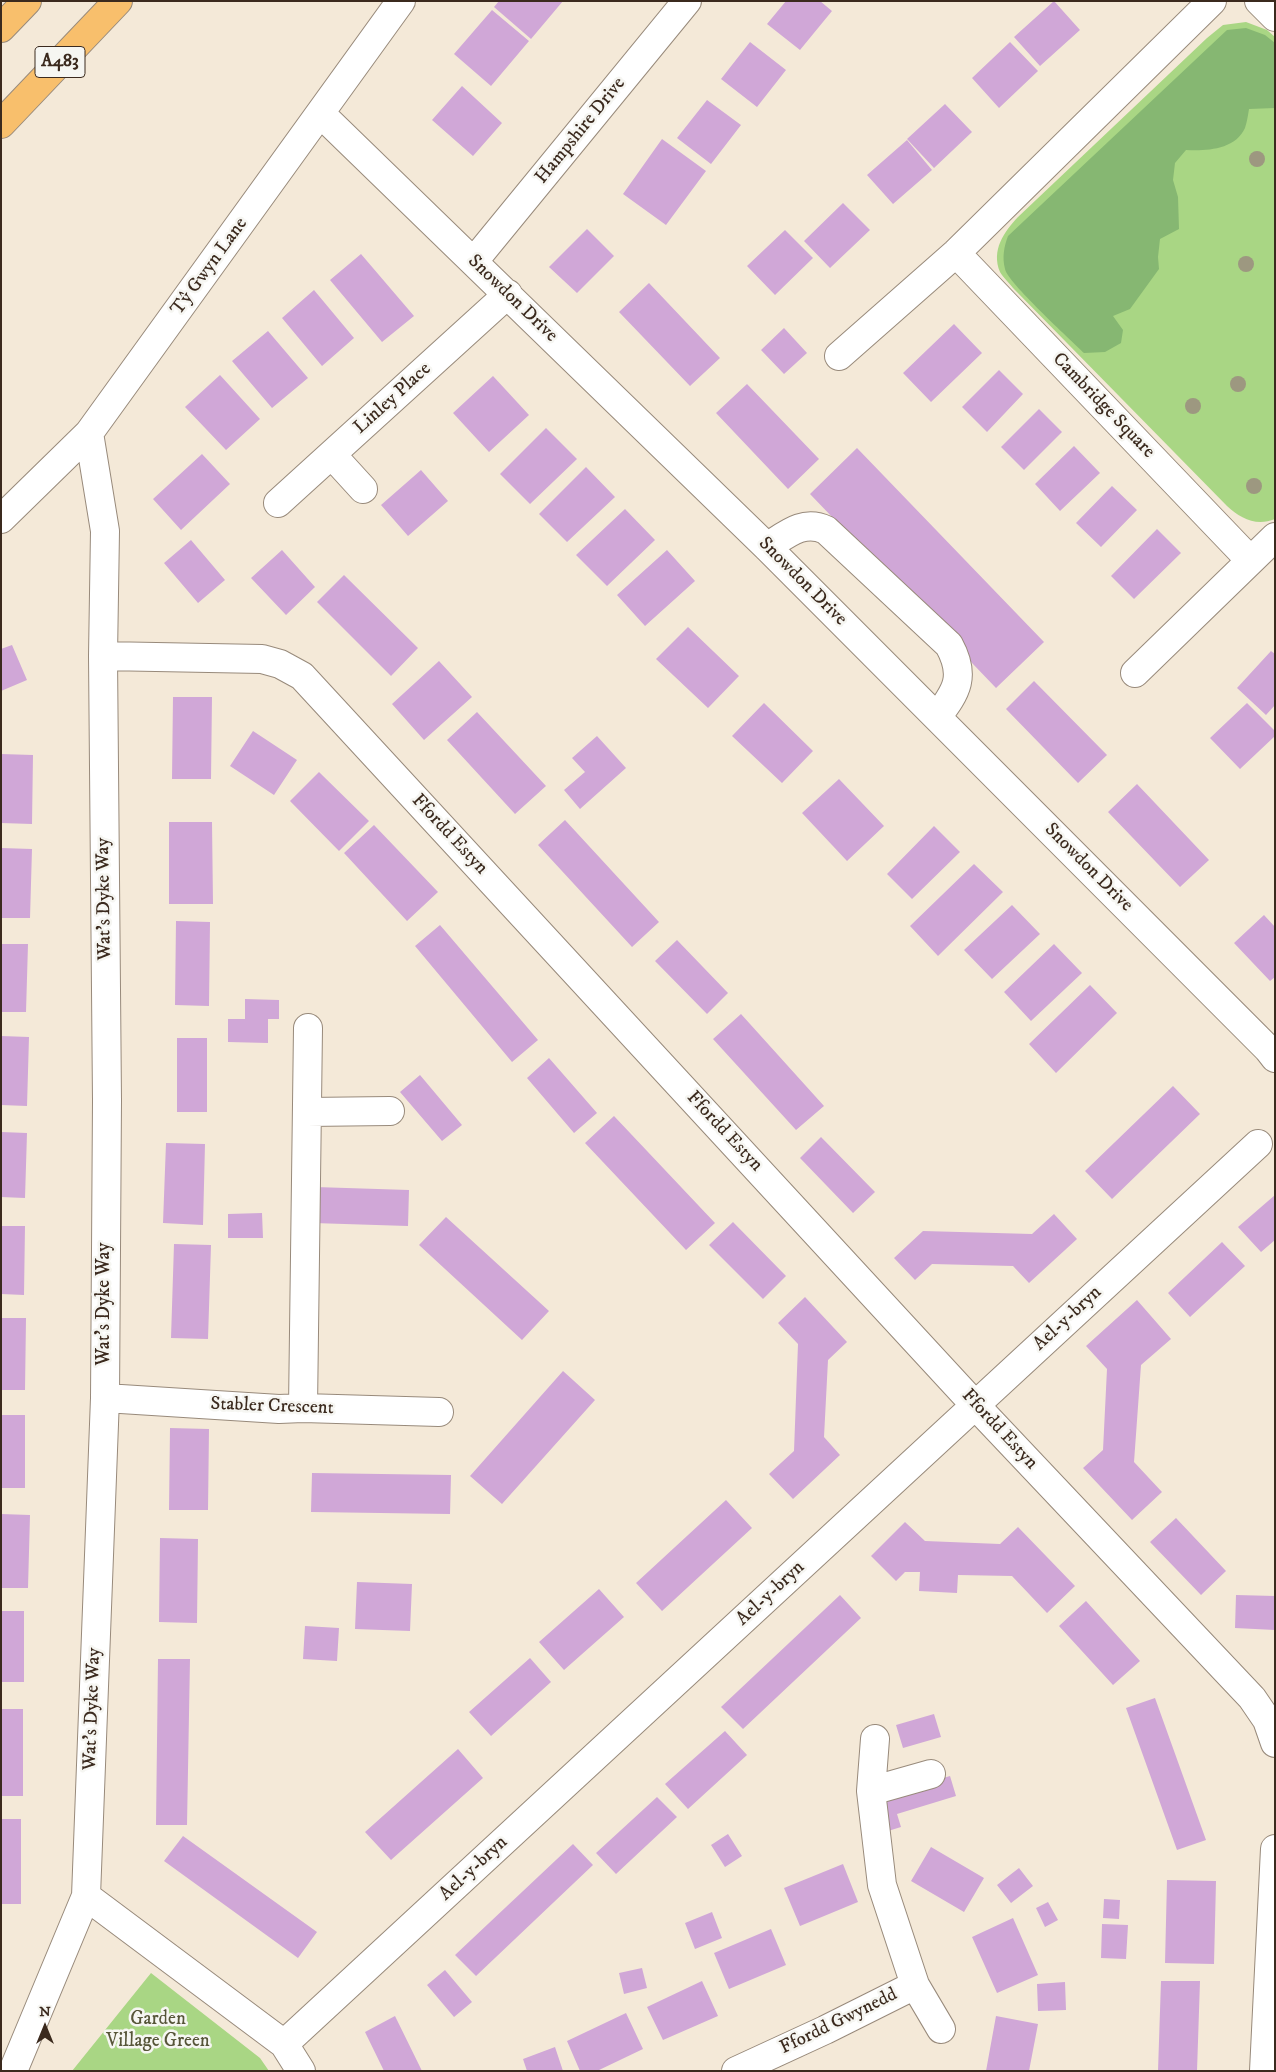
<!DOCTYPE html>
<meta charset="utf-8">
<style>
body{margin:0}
#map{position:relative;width:1276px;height:2072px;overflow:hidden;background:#f4e9d8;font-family:"IM FELL DW Pica",serif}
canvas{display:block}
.frame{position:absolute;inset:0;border:2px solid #3b2a1e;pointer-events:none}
.north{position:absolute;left:20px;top:2002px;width:50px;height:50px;-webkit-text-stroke:4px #f6f6f2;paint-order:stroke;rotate:0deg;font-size:14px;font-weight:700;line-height:20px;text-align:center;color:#3b2a1e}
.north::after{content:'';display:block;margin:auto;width:18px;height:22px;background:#3b2a1e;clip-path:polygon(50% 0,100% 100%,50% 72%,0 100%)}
</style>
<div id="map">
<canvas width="1276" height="2072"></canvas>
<div class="frame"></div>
<div class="north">N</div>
</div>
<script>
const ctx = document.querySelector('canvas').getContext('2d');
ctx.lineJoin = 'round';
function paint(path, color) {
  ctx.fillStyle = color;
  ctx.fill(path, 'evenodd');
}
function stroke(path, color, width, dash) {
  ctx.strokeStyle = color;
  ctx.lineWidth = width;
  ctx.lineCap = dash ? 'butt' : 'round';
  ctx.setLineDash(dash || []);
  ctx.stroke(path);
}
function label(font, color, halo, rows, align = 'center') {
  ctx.font = font + ' "IM FELL DW Pica",serif';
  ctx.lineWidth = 5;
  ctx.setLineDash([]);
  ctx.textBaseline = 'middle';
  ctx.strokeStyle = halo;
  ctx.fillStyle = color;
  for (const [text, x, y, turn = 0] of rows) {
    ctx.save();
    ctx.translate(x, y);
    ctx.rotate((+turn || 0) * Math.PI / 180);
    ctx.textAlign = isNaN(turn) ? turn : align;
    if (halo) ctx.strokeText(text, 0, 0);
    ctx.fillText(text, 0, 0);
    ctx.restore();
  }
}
paint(new Path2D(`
 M 1246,22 L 1267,30 L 1275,37 L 1275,519 C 1256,527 1240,518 1227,506 L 1013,288 C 1009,283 1003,277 1000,272 C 991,250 1004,232 1018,217 L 1207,38 L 1223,25 Z
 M 151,1973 L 260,2058 L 269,2071 L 72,2071 Z`), '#a9d684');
paint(new Path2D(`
 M 1246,28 L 1265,35 L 1275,43 L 1275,108 L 1249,109 C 1248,115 1247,122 1245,128 C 1235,150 1206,151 1186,150 L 1175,163 L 1173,180 L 1178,197 L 1179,229 L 1160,239 L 1158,257 L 1159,269 L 1130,309 L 1113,316 L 1123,330 L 1121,343 L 1105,352 L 1084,353 C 1071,340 1007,282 1005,269 C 1002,257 1004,247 1008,236 L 1227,30 Z`), '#86b772');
paint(new Path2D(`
 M 499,1 L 563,1 L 531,39 L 494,7 Z
 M 786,1 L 820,1 L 832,11 L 800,50 L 767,24 Z
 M 1054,1 L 1080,30 L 1040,66 L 1014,37 Z
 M 492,10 L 529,41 L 491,86 L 454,54 Z
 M 750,42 L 786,70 L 757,107 L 721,79 Z
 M 1010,42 L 1038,71 L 999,108 L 972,78 Z
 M 462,86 L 502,123 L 473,156 L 432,120 Z
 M 707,100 L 741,125 L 711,164 L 677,138 Z
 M 945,104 L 972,132 L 934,168 L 907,139 Z
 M 662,139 L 706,171 L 666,225 L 623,194 Z
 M 907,140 L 932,170 L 893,204 L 867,175 Z
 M 843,203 L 870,230 L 830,268 L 804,241 Z
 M 587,229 L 614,256 L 577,293 L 549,267 Z
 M 785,230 L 813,258 L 775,295 L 747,266 Z
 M 361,254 L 414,316 L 382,342 L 330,280 Z
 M 649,283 L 720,358 L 690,386 L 619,312 Z
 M 314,290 L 354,338 L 322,366 L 282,318 Z
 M 954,324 L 982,353 L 931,402 L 903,373 Z
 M 784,328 L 807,353 L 784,374 L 761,350 Z
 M 268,331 L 308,378 L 272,408 L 232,361 Z
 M 999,370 L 1023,394 L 987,432 L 962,407 Z
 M 220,375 L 260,419 L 226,450 L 185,407 Z
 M 493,376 L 529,415 L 489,452 L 453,413 Z
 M 747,384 L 819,459 L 788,489 L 716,413 Z
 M 1039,409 L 1062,432 L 1024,470 L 1001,447 Z
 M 546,428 L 577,459 L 530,504 L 500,474 Z
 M 1074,446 L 1100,473 L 1060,511 L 1035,484 Z
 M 857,448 L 1044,642 L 996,688 L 810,494 Z
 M 202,454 L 230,484 L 181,530 L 153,499 Z
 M 586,467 L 615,497 L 567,542 L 539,514 Z
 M 421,470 L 448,501 L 408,536 L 381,505 Z
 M 1112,486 L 1137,510 L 1101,547 L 1076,523 Z
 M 625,509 L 655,540 L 607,586 L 576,555 Z
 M 1157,529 L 1181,553 L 1134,599 L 1111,576 Z
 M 191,540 L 225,580 L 198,603 L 164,563 Z
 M 282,550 L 315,587 L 286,615 L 251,578 Z
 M 667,550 L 695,581 L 645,626 L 617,595 Z
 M 344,575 L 418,648 L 391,676 L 317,602 Z
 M 688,627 L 739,676 L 708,708 L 656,659 Z
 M 12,645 L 27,680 L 1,691 L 1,649 Z
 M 1271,651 L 1275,654 L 1275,705 L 1266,715 L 1237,688 Z
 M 439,661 L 472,697 L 424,740 L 392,704 Z
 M 1034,681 L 1107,755 L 1078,783 L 1006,709 Z
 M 173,697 L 212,697 L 211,779 L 172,779 Z
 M 764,703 L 813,751 L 782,783 L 732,736 Z
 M 1247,703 L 1275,731 L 1275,736 L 1240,769 L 1210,738 Z
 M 477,712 L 546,786 L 515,814 L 447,740 Z
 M 253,731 L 297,760 L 274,795 L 230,766 Z
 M 597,736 L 626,768 L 580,809 L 564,790 L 585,772 L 572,758 Z
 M 1,754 L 33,755 L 32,824 L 1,823 Z
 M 319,772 L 369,821 L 339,851 L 290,801 Z
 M 839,779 L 884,826 L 847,861 L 802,813 Z
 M 1137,784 L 1209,860 L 1180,887 L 1108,812 Z
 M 565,820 L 659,922 L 632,947 L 538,845 Z
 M 169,822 L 212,822 L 213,904 L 169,904 Z
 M 374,825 L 438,892 L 407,921 L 344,853 Z
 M 934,826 L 960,852 L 912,899 L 887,874 Z
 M 1,848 L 32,849 L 30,918 L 1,918 Z
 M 974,864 L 1003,892 L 938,956 L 910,926 Z
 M 1012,905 L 1040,934 L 992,979 L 964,950 Z
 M 1264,915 L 1275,927 L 1275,977 L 1270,981 L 1234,943 Z
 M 176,921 L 210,922 L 209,1006 L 175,1005 Z
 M 440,925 L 538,1040 L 512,1062 L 415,946 Z
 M 677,940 L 728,993 L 707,1014 L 655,961 Z
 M 1,944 L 28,944 L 26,1012 L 1,1012 Z
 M 1054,944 L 1082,973 L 1031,1021 L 1004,992 Z
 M 1090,985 L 1117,1013 L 1056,1073 L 1029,1044 Z
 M 245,999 L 279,1000 L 279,1019 L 268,1019 L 268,1043 L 228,1042 L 228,1019 L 245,1019 Z
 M 741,1014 L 824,1106 L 796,1130 L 713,1039 Z
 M 1,1036 L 29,1037 L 27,1106 L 1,1105 Z
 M 177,1038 L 207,1038 L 207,1112 L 177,1112 Z
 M 549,1058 L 597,1113 L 574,1133 L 527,1078 Z
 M 420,1075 L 462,1125 L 442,1141 L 400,1092 Z
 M 1173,1086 L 1200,1114 L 1112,1199 L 1085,1171 Z
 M 614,1116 L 715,1223 L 686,1250 L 585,1143 Z
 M 1,1132 L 27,1133 L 25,1198 L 1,1197 Z
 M 821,1137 L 875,1192 L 853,1213 L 800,1158 Z
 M 166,1143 L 205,1144 L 203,1225 L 163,1223 Z
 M 315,1187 L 409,1190 L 408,1226 L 313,1223 Z
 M 1275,1195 L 1275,1240 L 1261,1252 L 1238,1227 Z
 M 262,1213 L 263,1238 L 228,1238 L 228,1214 Z
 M 1054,1214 L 1077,1239 L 1029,1283 L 1013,1266 L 932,1264 L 915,1280 L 894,1258 L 923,1231 L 1032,1234 Z
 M 446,1217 L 549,1311 L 522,1340 L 419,1245 Z
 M 733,1222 L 786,1276 L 763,1299 L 709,1245 Z
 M 1,1226 L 25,1226 L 24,1295 L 1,1294 Z
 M 1222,1242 L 1245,1266 L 1190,1317 L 1168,1293 Z
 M 174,1244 L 211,1245 L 208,1339 L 171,1338 Z
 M 805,1297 L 847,1342 L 828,1360 L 824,1437 L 840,1455 L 793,1499 L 769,1474 L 794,1451 L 798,1344 L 778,1323 Z
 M 1137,1300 L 1171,1339 L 1141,1365 L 1134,1462 L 1162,1492 L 1132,1520 L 1083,1468 L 1103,1450 L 1107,1369 L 1086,1346 Z
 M 1,1318 L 26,1318 L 25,1390 L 1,1390 Z
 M 563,1371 L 595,1400 L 502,1504 L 470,1476 Z
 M 1,1415 L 25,1415 L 25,1488 L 1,1488 Z
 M 170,1428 L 209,1429 L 208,1510 L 169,1510 Z
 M 312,1473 L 451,1475 L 450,1514 L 311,1512 Z
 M 726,1500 L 752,1528 L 662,1611 L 636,1583 Z
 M 1,1514 L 30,1515 L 28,1588 L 1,1588 Z
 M 1176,1518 L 1226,1571 L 1201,1595 L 1150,1542 Z
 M 905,1522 L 925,1541 L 1000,1544 L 1018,1527 L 1075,1586 L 1047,1613 L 1012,1576 L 958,1575 L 957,1593 L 919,1591 L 920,1572 L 905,1572 L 896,1581 L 871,1556 Z
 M 160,1538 L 198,1539 L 197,1623 L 159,1622 Z
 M 357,1582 L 412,1584 L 410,1631 L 355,1629 Z
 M 599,1589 L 624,1617 L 564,1670 L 539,1642 Z
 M 840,1595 L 861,1618 L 743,1729 L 721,1707 Z
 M 1236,1595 L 1275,1596 L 1275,1630 L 1235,1628 Z
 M 1086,1601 L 1140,1661 L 1113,1685 L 1059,1626 Z
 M 1,1611 L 24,1611 L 24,1682 L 1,1682 Z
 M 305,1626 L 339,1628 L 337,1661 L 303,1659 Z
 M 530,1658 L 551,1682 L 491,1736 L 469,1712 Z
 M 158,1659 L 190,1659 L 187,1825 L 156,1825 Z
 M 1155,1698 L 1206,1840 L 1177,1850 L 1126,1708 Z
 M 1,1709 L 23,1709 L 23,1796 L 1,1796 Z
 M 934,1714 L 941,1737 L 903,1748 L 896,1725 Z
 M 725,1731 L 747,1755 L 688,1809 L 665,1784 Z
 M 458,1749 L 483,1778 L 391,1860 L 365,1832 Z
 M 950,1776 L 956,1796 L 897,1814 L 901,1827 L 888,1831 L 878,1798 Z
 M 657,1797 L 677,1817 L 616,1874 L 596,1853 Z
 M 1,1819 L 21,1819 L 21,1904 L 1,1904 Z
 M 728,1834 L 742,1856 L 725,1867 L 711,1845 Z
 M 183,1836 L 317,1932 L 298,1958 L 164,1861 Z
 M 573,1844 L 593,1865 L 476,1976 L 455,1955 Z
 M 931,1847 L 984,1878 L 964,1912 L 911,1881 Z
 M 843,1864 L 858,1902 L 800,1926 L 784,1888 Z
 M 1019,1868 L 1033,1886 L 1011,1903 L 997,1885 Z
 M 1167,1880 L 1216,1881 L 1214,1964 L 1165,1963 Z
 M 1104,1899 L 1120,1900 L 1119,1919 L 1103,1918 Z
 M 1048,1902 L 1058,1920 L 1045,1927 L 1036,1908 Z
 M 712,1912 L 722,1938 L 695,1949 L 685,1923 Z
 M 1013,1918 L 1038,1975 L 997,1993 L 972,1937 Z
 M 1102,1924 L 1128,1925 L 1126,1959 L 1101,1958 Z
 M 771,1929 L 786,1965 L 729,1989 L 714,1953 Z
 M 642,1968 L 647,1988 L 624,1994 L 619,1973 Z
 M 445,1970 L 472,2002 L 454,2017 L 427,1985 Z
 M 702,1981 L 718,2016 L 663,2040 L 647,2007 Z
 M 1161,1981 L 1200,1981 L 1197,2071 L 1158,2071 Z
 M 1065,1982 L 1066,2010 L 1038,2011 L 1037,1984 Z
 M 626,2013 L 643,2049 L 597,2071 L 580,2071 L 567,2041 Z
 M 395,2016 L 422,2071 L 384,2071 L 365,2032 Z
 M 996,2016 L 1038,2024 L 1029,2071 L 986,2071 Z
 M 555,2047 L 563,2071 L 527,2071 L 523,2059 Z`), '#d0a7d7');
const minor = new Path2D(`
 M 1259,1 L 1275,17
 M 321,114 L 767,547 L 1268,1049 L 1275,1058
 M 956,253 L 1250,560
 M 474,261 L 687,1
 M 839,356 L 956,253 L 1212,1
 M 89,433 L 105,531 L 103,656 L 107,1101 L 105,1398 L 86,1896 L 284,2044 L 301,2071
 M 332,455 L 363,489
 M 278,503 L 508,294
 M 1,519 L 89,433 L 401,1
 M 767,547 C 786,535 803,519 826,530 L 949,645 C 966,676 957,691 937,717
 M 103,656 L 262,659 L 280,664 L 302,676 L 975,1405 L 1252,1698 L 1267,1720 L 1275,1743
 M 1135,673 L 1275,537
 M 307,1112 L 390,1111
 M 105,1398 L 279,1409 L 303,1408 L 439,1412
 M 303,1408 L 308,1028
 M 875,1739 L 871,1791 L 882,1885 L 915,1985
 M 871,1791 L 931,1774
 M 284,2044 L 1258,1144
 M 13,2071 L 86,1896
 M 736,2071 L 825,2030 L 915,1985 L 941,2029
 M 1264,2071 L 1275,1849`);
const highway = new Path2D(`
 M 1,28 L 27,1
 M 1,124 L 118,1`);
stroke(minor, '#988a7b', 30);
stroke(highway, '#988a7b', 30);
stroke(minor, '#fff', 28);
stroke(highway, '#f8bf6c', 28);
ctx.fillStyle = '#9d9880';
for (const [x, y] of [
 [1257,159],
 [1246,264],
 [1238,384],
 [1193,406],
 [1254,486]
]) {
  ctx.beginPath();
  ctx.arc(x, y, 8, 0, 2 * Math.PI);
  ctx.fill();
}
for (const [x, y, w] of [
 [60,62,50]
]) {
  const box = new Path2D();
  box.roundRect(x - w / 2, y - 15.5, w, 31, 4);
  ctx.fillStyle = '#f6f6f2';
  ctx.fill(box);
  stroke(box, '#3b2a1e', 1);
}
label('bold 18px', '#3b2a1e', null, [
 ["A483",60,62]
]);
label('19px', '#3b2a1e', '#f6f6f2', [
 ["Hampshire Drive",581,131,-51],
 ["Tŷ Gwyn Lane",210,267,-54],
 ["Snowdon Drive",512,299,44],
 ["Linley Place",393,399,-42],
 ["Cambridge Square",1103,406,46],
 ["Snowdon Drive",802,582,45],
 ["Ffordd Estyn",449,835,47],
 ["Snowdon Drive",1088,868,45],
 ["Wat's Dyke Way",105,899,-91],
 ["Ffordd Estyn",724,1132,47],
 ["Wat's Dyke Way",105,1304,-90],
 ["Ael-y-bryn",1068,1319,-43],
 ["Stabler Crescent",272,1407,2],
 ["Ffordd Estyn",999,1430,47],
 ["Ael-y-bryn",771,1594,-43],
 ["Wat's Dyke Way",93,1709,-88],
 ["Ael-y-bryn",474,1869,-43],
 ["Ffordd Gwynedd",839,2022,-26]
]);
label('19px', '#565538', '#f6f6f2', [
 ["Garden",158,2020],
 ["Village Green",158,2042]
]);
</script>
